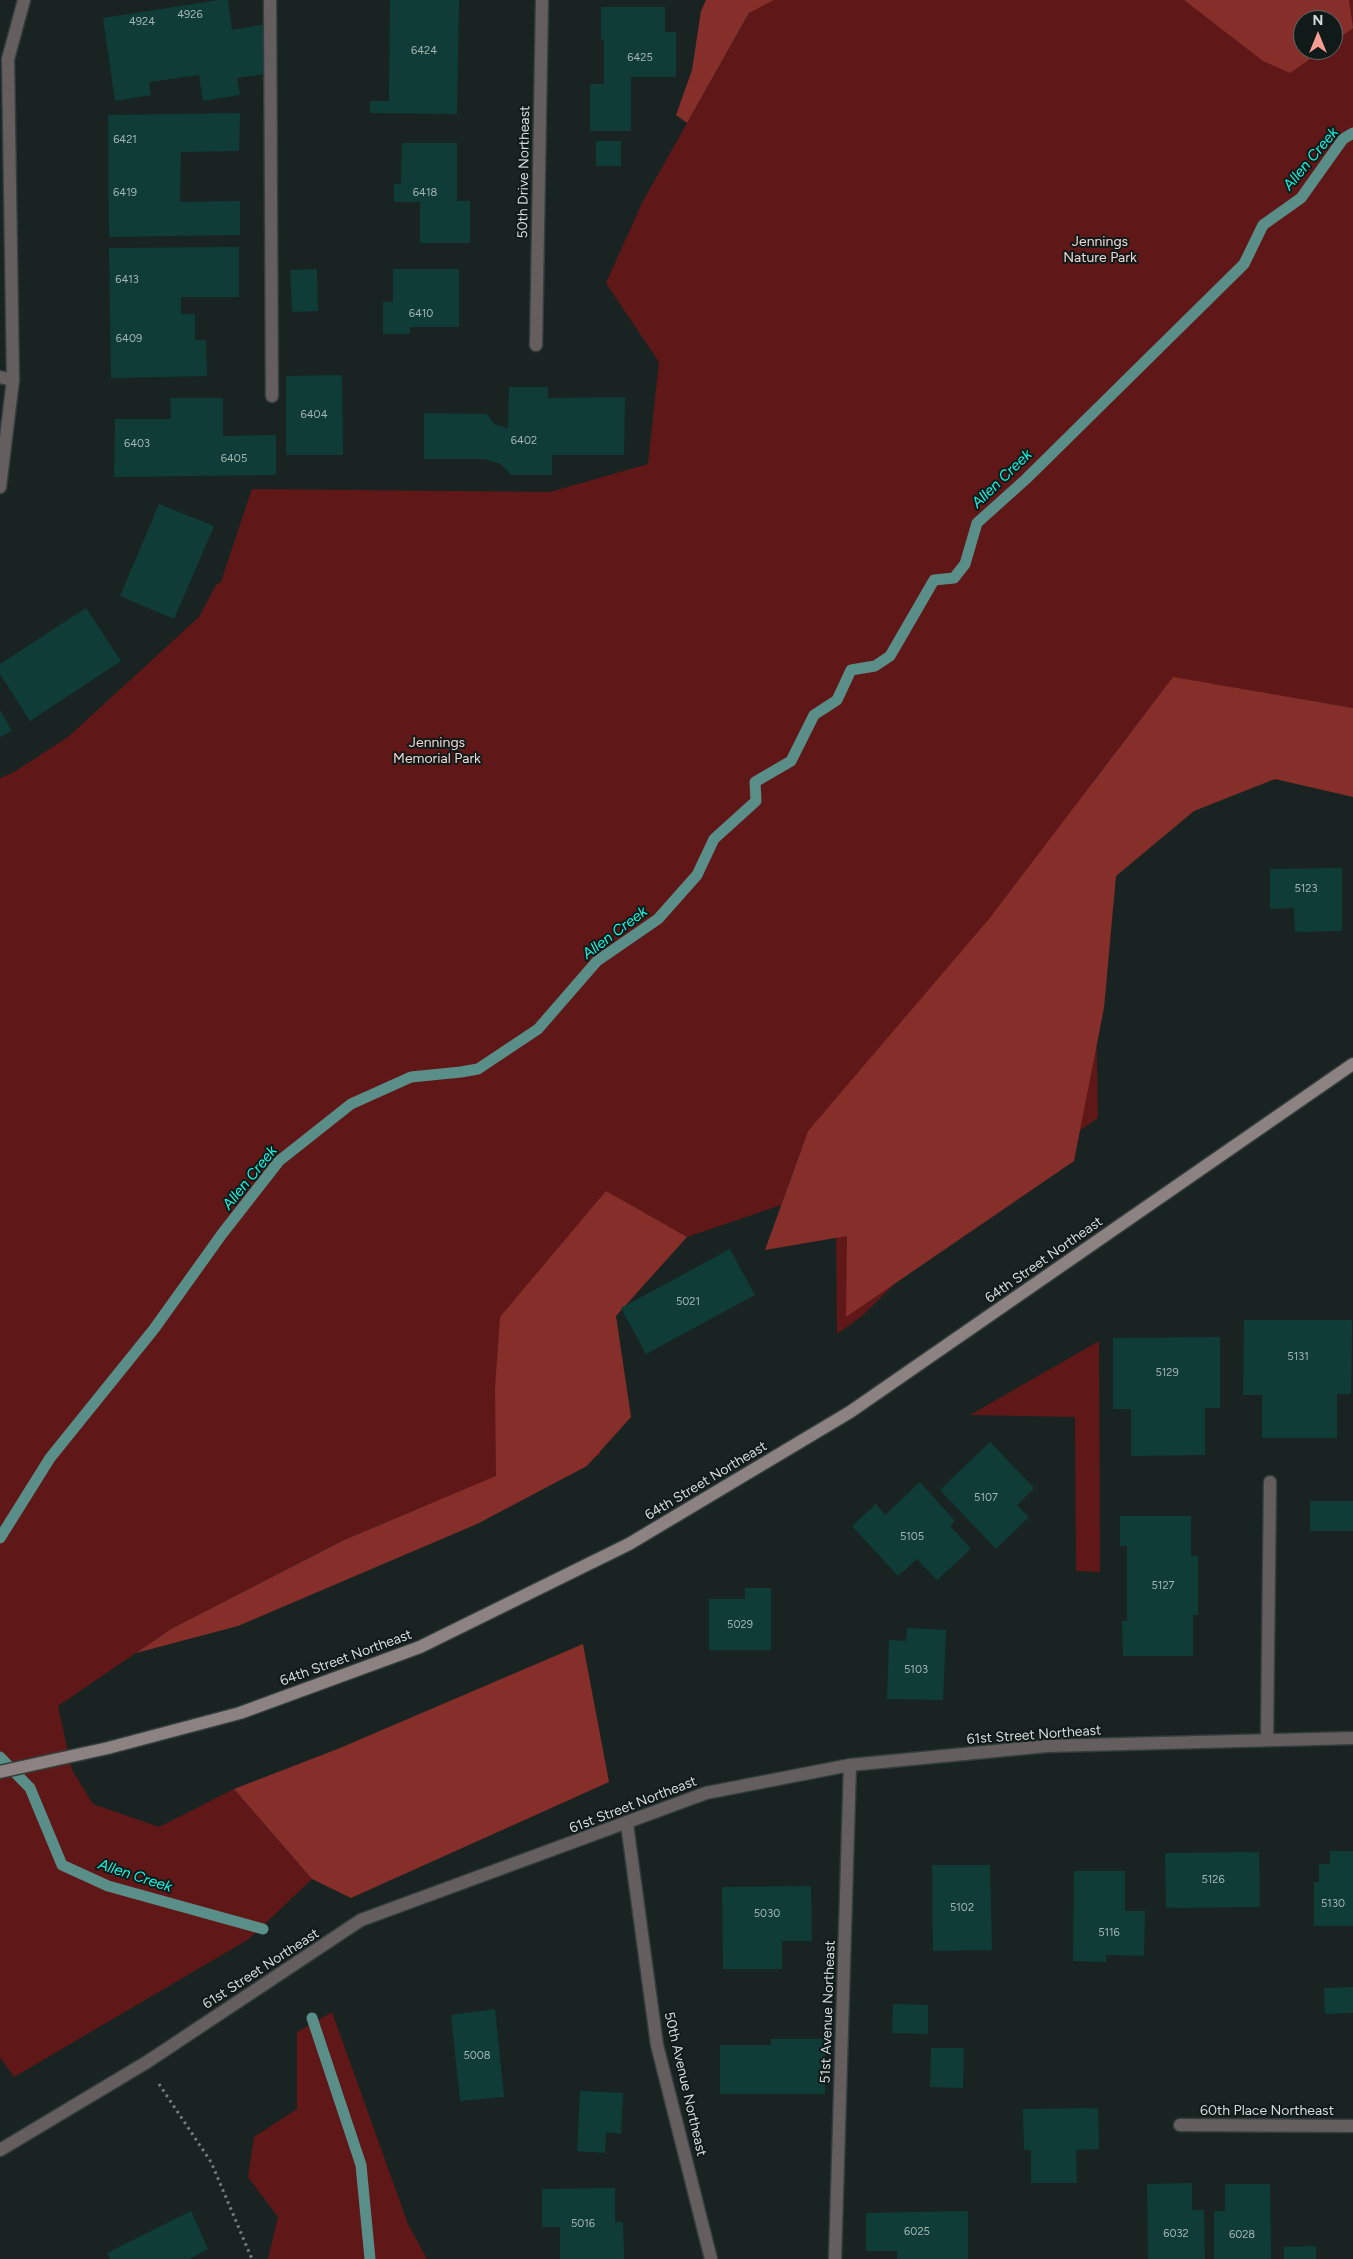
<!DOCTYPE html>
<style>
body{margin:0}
#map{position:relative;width:1353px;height:2259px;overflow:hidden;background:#192422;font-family:Figtree,sans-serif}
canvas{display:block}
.north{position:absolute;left:1293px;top:10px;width:50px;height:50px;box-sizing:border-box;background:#101a19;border:1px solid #5f6867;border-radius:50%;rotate:0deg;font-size:14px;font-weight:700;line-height:20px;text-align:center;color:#d5dddb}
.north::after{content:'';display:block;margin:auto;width:18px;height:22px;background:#f59c93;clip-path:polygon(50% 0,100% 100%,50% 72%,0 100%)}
</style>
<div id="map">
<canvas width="1353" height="2259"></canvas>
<div class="north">N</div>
</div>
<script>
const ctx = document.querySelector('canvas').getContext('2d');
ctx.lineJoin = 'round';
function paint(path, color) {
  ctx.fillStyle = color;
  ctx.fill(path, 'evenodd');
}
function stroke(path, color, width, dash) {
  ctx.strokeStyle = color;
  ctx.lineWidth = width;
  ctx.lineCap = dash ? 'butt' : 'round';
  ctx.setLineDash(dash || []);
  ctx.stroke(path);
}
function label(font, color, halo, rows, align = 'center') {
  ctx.font = font + ' Figtree,sans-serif';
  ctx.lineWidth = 4;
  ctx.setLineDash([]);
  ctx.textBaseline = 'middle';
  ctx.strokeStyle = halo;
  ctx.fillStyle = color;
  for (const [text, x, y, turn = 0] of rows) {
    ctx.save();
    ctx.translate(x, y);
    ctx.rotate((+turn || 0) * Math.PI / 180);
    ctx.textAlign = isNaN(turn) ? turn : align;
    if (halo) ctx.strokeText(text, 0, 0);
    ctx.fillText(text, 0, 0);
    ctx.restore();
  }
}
paint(new Path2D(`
 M 774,0 L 1353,0 L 1353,708 L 1173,678 L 1092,783 L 1098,1118 L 981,1199 L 862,1316 L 837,1334 L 835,1100 L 808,1131 L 781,1205 L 687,1237 L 606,1192 L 599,1200 L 600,1455 L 422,1507 L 344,1540 L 171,1629 L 58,1706 L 72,1770 L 93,1804 L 159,1827 L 234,1789 L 312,1879 L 249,1939 L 14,2077 L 0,2057 L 0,778 L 14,772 L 68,737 L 199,617 L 216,585 L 221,582 L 252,489 L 550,492 L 648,464 L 659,362 L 606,283 L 643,201 L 750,12 ZM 1303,20 L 1333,20 L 1333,50 L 1303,50 Z
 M 1099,1341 L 1100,1572 L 1076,1571 L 1075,1417 L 970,1415 Z
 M 332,2012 L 408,2224 L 427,2259 L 268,2259 L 278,2217 L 248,2177 L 254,2137 L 297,2109 L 297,2032 Z`), '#5f1817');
paint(new Path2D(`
 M 706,0 L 774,0 L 749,13 L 687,123 L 676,115 L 692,70 L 701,11 Z
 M 1184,0 L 1349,0 L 1353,28 L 1333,42 L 1333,20 L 1303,20 L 1303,50 L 1323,50 L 1290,73 L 1263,61 Z
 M 1173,677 L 1353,708 L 1353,797 L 1275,779 L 1194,811 L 1116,876 L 1104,1008 L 1074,1161 L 846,1317 L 847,1236 L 765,1250 L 808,1131 L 989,919 Z
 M 606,1191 L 687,1237 L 616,1316 L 631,1417 L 587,1466 L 477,1524 L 238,1626 L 136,1653 L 171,1629 L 344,1540 L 496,1476 L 495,1388 L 500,1317 Z
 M 583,1644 L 609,1782 L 351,1898 L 312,1879 L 234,1789 L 340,1748 Z`), '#852e2a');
stroke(new Path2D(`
 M 0,1538 L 50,1458 L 154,1329 L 222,1234 L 279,1161 L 351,1104 L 411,1077 L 461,1072 L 478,1069 L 538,1029 L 597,961 L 658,919 L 697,875 L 714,839 L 756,801 L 755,782 L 791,761 L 814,715 L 837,700 L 851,670 L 875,666 L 890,656 L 934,580 L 954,578 L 965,564 L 977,523 L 1026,479 L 1244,264 L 1263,225 L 1301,198 L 1343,139 L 1353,133
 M 0,1757 L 30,1788 L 62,1865 L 108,1886 L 263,1929
 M 312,2018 L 361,2165 L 370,2259`), '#5a8f89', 11);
paint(new Path2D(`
 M 219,0 L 228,0 L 232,30 L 265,24 L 265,74 L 237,78 L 240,95 L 203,101 L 199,75 L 149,82 L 151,95 L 115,101 L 103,18 Z
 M 390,0 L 459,0 L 457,114 L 370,113 L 370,101 L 389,101 Z
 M 601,7 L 665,7 L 665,32 L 676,32 L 676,77 L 631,77 L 631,131 L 590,131 L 590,84 L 604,84 L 604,40 L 601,40 Z
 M 240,113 L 239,151 L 181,152 L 180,202 L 240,201 L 240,235 L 109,237 L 108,115 Z
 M 596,141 L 621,141 L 621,166 L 596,166 Z
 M 402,143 L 457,143 L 457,201 L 470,201 L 470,243 L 420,243 L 420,202 L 394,202 L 394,184 L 401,184 Z
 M 239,247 L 239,297 L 181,297 L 181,314 L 195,314 L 195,340 L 206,340 L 207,376 L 111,378 L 109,248 Z
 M 317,269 L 318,311 L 292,312 L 290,270 Z
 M 393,269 L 459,269 L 459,327 L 410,327 L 410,334 L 383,334 L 383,302 L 393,302 Z
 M 342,375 L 343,455 L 286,455 L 286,376 Z
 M 509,387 L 548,387 L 548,398 L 625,397 L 624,455 L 552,455 L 552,475 L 511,475 L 501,464 L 484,459 L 424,459 L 424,413 L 487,414 L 494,424 L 508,428 Z
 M 170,398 L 223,398 L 223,436 L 276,435 L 276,475 L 114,477 L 115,419 L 171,419 Z
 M 159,504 L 214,526 L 174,619 L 120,596 Z
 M 86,608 L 121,661 L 30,721 L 0,674 L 0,664 Z
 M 0,710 L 12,731 L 0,737 Z
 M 1342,868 L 1342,931 L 1295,932 L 1294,908 L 1270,909 L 1270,869 Z
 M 730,1249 L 755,1295 L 646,1354 L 621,1308 Z
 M 1244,1320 L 1352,1320 L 1351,1394 L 1337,1394 L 1337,1438 L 1262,1438 L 1262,1395 L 1243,1395 Z
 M 1220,1337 L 1220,1408 L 1205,1408 L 1205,1455 L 1131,1456 L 1131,1409 L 1113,1409 L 1113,1338 Z
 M 990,1442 L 1034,1488 L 1017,1505 L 1029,1517 L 996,1549 L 940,1490 Z
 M 920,1482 L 955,1521 L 950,1526 L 971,1549 L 937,1580 L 917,1559 L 898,1576 L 852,1526 L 876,1504 L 885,1515 Z
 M 1310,1501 L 1353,1501 L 1353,1531 L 1310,1531 Z
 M 1120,1516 L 1191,1516 L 1191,1556 L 1198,1556 L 1198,1615 L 1193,1615 L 1193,1656 L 1123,1656 L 1122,1621 L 1127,1621 L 1127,1546 L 1120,1546 Z
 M 745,1588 L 771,1588 L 771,1650 L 709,1650 L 709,1599 L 745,1599 Z
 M 907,1628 L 946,1630 L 943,1700 L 887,1699 L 889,1640 L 906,1641 Z
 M 1330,1851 L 1353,1851 L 1353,1926 L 1314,1926 L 1314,1882 L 1319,1882 L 1319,1864 L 1330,1864 Z
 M 1259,1852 L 1260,1907 L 1166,1908 L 1165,1853 Z
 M 932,1865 L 990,1865 L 992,1950 L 933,1951 Z
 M 1074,1871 L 1125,1871 L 1125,1911 L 1145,1911 L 1144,1956 L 1106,1955 L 1106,1962 L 1073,1961 Z
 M 811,1886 L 812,1941 L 782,1941 L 782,1969 L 723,1969 L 722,1887 Z
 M 1353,1987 L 1353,2013 L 1325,2014 L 1324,1988 Z
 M 893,2004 L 928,2005 L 928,2034 L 892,2033 Z
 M 495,2009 L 504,2097 L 460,2101 L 451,2015 Z
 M 771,2039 L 825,2039 L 825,2094 L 720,2094 L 720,2045 L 771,2045 Z
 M 931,2048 L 964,2048 L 963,2088 L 930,2087 Z
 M 580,2091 L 623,2093 L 621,2134 L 606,2132 L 605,2153 L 577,2151 Z
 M 1098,2108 L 1099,2149 L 1076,2150 L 1077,2183 L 1031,2183 L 1031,2150 L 1024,2150 L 1023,2109 Z
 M 1192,2183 L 1192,2210 L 1204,2210 L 1205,2259 L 1148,2259 L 1147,2184 Z
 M 1225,2184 L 1270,2184 L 1271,2259 L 1214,2259 L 1214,2211 L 1225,2211 Z
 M 615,2188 L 615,2222 L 623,2222 L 624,2259 L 560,2259 L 560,2227 L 542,2227 L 542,2189 Z
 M 191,2211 L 208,2249 L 190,2259 L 110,2259 L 107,2253 Z
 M 968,2211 L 968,2259 L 897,2259 L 897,2251 L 866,2251 L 866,2213 Z
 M 1316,2246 L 1316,2259 L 1284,2259 L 1284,2247 Z`), '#0f3c37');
const service = new Path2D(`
 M 270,0 L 272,396
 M 0,377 L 13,380
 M 1267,1740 L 1270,1482`);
const minor = new Path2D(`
 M 536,345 L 542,0
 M 0,487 L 13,380 L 8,59 L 24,0
 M 627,1824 L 657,2045 L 711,2259
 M 1180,2125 L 1353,2126
 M 835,2259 L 850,1765`);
const tertiary = new Path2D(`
 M 0,2150 L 147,2062 L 361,1920 L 706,1793 L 850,1765 L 1047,1746 L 1353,1738`);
const secondary = new Path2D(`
 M 0,1772 L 108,1748 L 240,1713 L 420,1647 L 629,1544 L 850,1412 L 1353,1064`);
stroke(service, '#333e3c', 15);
stroke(minor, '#333e3c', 15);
stroke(tertiary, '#333e3c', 15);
stroke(secondary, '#333e3c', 15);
stroke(new Path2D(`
 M 159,2084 L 211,2162 L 252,2259`), '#767f7d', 3, [2.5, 4]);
stroke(service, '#645f5e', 12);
stroke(minor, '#645f5e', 12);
stroke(tertiary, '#645f5e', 12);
stroke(secondary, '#8b8281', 12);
label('11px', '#a4b5b2', null, [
 ["4926",190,15],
 ["4924",142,22],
 ["6424",424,51],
 ["6425",640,58],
 ["6421",125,140],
 ["6419",125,193],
 ["6418",425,193],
 ["6413",127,280],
 ["6410",421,314],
 ["6409",129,339],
 ["6404",314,415],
 ["6402",524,441],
 ["6403",137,444],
 ["6405",234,459],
 ["5123",1306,889],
 ["5021",688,1302],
 ["5131",1298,1357],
 ["5129",1167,1373],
 ["5107",986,1498],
 ["5105",912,1537],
 ["5127",1163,1586],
 ["5029",740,1625],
 ["5103",916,1670],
 ["5126",1213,1880],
 ["5130",1333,1904],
 ["5102",962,1908],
 ["5030",767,1914],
 ["5116",1109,1933],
 ["5008",477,2056],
 ["5016",583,2224],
 ["6025",917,2232],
 ["6032",1176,2234],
 ["6028",1242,2235]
]);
label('14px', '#d5dddb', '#101a19', [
 ["50th Drive Northeast",524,172,-89],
 ["64th Street Northeast",1044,1260,-35],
 ["64th Street Northeast",706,1481,-31],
 ["64th Street Northeast",346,1658,-20],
 ["61st Street Northeast",1034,1735,-4],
 ["61st Street Northeast",633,1805,-21],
 ["61st Street Northeast",261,1969,-33],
 ["51st Avenue Northeast",828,2012,-88],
 ["50th Avenue Northeast",685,2084,77],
 ["60th Place Northeast",1267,2111]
]);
label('14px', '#f1d6d3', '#101a19', [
 ["Jennings",1100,242],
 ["Nature Park",1100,258],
 ["Jennings",437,743],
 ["Memorial Park",437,759]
]);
label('italic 15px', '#17f4e1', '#101a19', [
 ["Allen Creek",1311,159,-50],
 ["Allen Creek",1002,479,-44],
 ["Allen Creek",615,933,-37],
 ["Allen Creek",250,1178,-51],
 ["Allen Creek",135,1876,18]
]);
</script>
